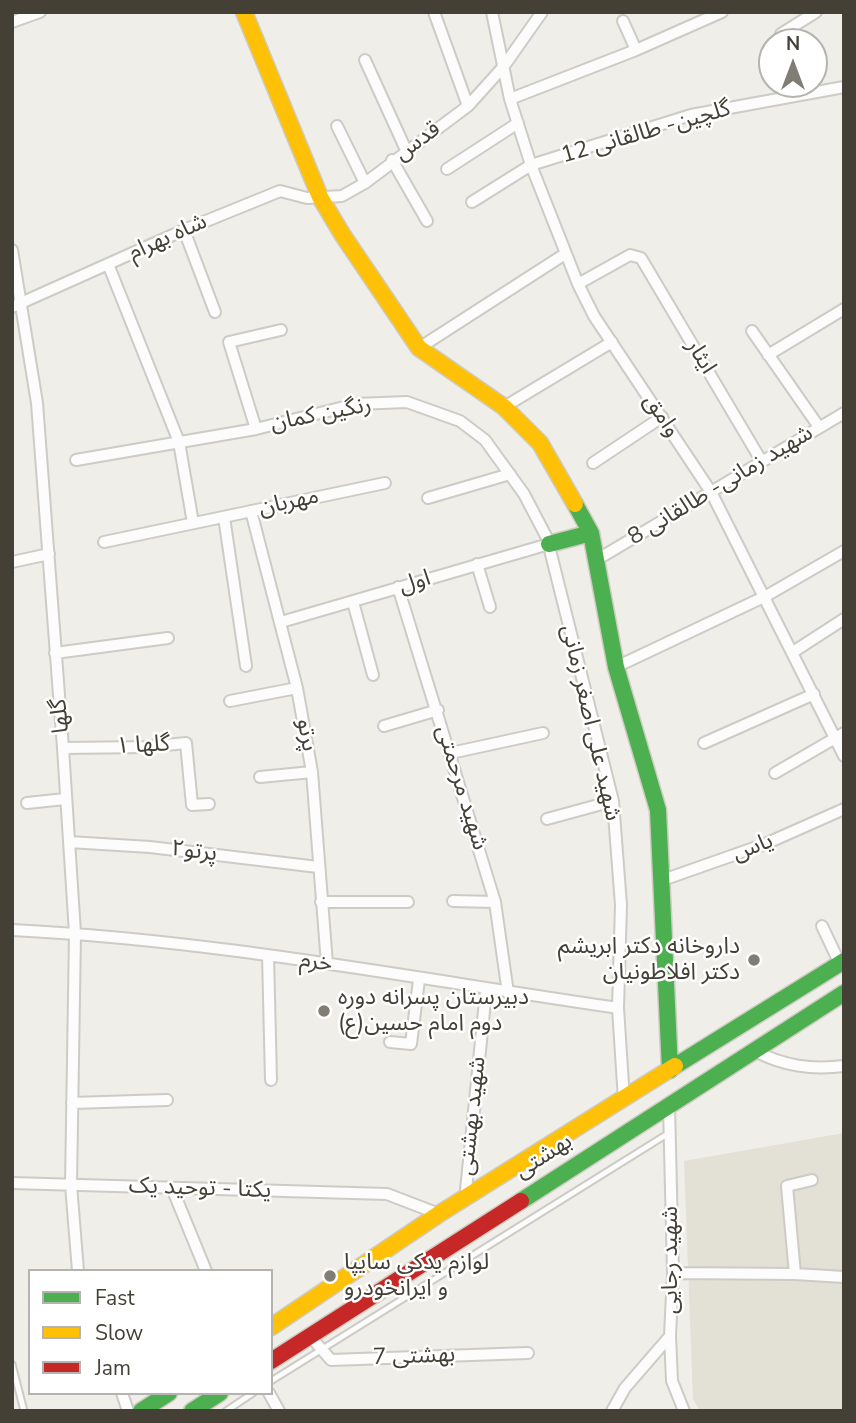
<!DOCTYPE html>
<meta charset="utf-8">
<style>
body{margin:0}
#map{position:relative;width:856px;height:1423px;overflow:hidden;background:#efeee9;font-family:"Nunito Sans",sans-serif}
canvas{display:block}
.frame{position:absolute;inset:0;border:14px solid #444036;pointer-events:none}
.legend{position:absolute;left:28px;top:1269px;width:245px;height:126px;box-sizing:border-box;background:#fff;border:2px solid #b4b3af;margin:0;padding:9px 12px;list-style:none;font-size:21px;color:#444036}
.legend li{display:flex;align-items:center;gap:14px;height:35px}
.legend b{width:35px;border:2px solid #b4b3af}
.north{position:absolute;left:758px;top:28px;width:70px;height:70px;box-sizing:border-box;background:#fff;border:2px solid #b4b3af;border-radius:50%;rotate:0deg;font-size:19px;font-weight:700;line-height:28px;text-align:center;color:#444036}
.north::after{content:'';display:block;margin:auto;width:24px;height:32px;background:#807d75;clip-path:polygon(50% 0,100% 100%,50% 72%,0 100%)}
</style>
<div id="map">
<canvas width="856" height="1423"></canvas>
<div class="frame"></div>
<ul class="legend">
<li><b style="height:9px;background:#4caf50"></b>Fast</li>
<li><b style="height:9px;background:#ffc107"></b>Slow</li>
<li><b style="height:9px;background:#c62828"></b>Jam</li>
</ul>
<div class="north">N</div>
</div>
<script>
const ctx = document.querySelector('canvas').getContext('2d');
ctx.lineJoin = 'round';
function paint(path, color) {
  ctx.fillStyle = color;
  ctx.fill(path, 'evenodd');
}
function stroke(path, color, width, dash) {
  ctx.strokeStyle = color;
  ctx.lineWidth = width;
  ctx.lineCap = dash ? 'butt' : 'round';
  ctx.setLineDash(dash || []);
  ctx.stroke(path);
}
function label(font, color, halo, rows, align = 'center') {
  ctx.font = font + ' "Nunito Sans","Noto Sans Arabic",sans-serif';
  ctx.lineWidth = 5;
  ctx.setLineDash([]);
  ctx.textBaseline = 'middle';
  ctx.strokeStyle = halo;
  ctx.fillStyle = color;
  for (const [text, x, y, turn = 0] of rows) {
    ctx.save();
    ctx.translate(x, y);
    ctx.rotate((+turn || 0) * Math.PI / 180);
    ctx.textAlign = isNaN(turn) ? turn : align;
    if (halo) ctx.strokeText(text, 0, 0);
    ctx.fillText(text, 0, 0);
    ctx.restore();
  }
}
paint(new Path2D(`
 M 844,1133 L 844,1411 L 700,1411 L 693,1399 L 684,1161 Z`), '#e3e0d6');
const lane = new Path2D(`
 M 12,1364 L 24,1411
 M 271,1381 L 669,1133
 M 226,1411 L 253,1393`);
const street = new Path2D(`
 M 434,12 L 468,106
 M 492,12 L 510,99 L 531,165 L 578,284 L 594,316 L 711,492 L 844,756
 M 623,21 L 636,50
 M 12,22 L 40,12
 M 781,34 L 816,12
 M 365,60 L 406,150
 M 510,99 L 636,50 L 722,12
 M 337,126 L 365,183
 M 392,160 L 427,221
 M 447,169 L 518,123
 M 472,202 L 531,165 L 691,115 L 844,87
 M 184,230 L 215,312
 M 12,250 L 37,403 L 63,748 L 75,933 L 71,1185 L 78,1271
 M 108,264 L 179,442 L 193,523
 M 578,284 L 630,255 L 641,258 L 762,462
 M 12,307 L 184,230 L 280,191 L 307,198 L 342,196 L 365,183 L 468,106 L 504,66 L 542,12
 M 752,331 L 819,427
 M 419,348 L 565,254
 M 768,355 L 844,309
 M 504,407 L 612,342
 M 256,429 L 229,342 L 281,330
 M 76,460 L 256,429 L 356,404 L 407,402 L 460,421 L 485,440 L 524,494 L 547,538 L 613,801 L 621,905 L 618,1008 L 624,1100
 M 593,463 L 662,417
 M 428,498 L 510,474
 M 251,511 L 297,688 L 312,772 L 327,964
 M 224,517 L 246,666
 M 104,542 L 385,483
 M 598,559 L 844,413
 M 12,562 L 49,554
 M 477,564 L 490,607
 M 398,587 L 495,902 L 508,993
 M 353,602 L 373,675
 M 281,622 L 549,544
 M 793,652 L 844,619
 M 55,653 L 168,638
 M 616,667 L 766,596 L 844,551
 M 230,701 L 297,688
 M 384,726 L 438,710
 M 704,743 L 814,694
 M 63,748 L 146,747 L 186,743 L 192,805 L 209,804
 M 451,753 L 543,733
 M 775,773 L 844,733
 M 260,777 L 312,772
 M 27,803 L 65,799
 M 547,819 L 613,801
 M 69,842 L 150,847 L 318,867
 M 660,881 L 765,844 L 844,809
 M 453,901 L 495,902
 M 321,902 L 408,902
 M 822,926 L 840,964
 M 12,930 C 216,940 417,979 618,1008
 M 268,955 L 271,1080
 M 390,1042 L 411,1044 L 419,980
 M 755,1051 C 784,1066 811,1070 844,1066
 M 72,1103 L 167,1100
 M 669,1106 L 673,1273 L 670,1336 L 672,1381 L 684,1411
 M 12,1183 L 387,1194 L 439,1214
 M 172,1188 L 206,1271
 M 465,1200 L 486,991
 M 673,1273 L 795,1274 L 844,1277
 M 795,1274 L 787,1186 L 812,1180
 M 311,1337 L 331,1360 L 528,1353
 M 122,1393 L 128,1411
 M 269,1393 L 279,1411
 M 612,1411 L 625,1388 L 670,1336`);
const fast = new Path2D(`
 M 575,504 L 591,533 L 616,667 L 658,810 L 670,1070
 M 549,544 L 591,533
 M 675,1066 L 844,961
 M 521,1201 L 844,993
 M 141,1411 L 169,1393
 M 192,1411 L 220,1393`);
const slow = new Path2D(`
 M 244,12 L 320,197 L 342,234 L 419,348 L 504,407 L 540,443 L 575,504
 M 271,1327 L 439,1214 L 675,1066`);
const jam = new Path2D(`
 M 271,1361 L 521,1201`);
stroke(lane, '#cdcbc6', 9);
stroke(street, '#cdcbc6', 14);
stroke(fast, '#cecbc0', 19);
stroke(slow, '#cecbc0', 19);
stroke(jam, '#cecbc0', 19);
stroke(lane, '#fdfcfc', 5);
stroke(street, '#fdfcfc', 10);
stroke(fast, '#4caf50', 16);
stroke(slow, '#ffc107', 16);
stroke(jam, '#c62828', 16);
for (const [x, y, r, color] of [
 [754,960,7,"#807d75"],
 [324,1011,7,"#807d75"],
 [330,1276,7,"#807d75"]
]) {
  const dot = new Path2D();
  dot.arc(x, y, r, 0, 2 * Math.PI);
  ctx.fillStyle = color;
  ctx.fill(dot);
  stroke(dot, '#fff', 2.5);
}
label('23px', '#444036', '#fff', [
 ["گلچین- طالقانی 12",646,133,-16],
 ["قدس",418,142,-36],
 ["شاه بهرام",168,238,-24],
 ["ایثار",700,357,59],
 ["رنگین کمان",321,415,-11],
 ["وامق",661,416,57],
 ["شهید زمانی- طالقانی 8",721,486,-31],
 ["مهربان",289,503,-12],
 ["اول",415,583,-17],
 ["گلها",61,716,-95],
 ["شهید علی اصغر زمانی",590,723,77],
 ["پرتو",306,735,80],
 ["گلها ۱",143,746,-3],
 ["شهید مرحمتی",461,788,73],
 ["یاس",753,848,-21],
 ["پرتو۲",194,852,7],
 ["خرم",316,963,9],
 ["شهید بهشتی",473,1116,-84],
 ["بهشتی",544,1157,-33],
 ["یکتا - توحید یک",200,1189,2],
 ["شهید رجایی",671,1260,-90],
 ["بهشتی 7",414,1357,-2]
]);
label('23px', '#444036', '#fff', [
 ["داروخانه دکتر ابریشم",740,947,"right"],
 ["دکتر افلاطونیان",740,973,"right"],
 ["دبیرستان پسرانه دوره",338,998],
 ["دوم امام حسین(ع)",338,1024],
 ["لوازم یدکی سایپا",344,1263],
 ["و ایرانخودرو",344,1289]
], 'left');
</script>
